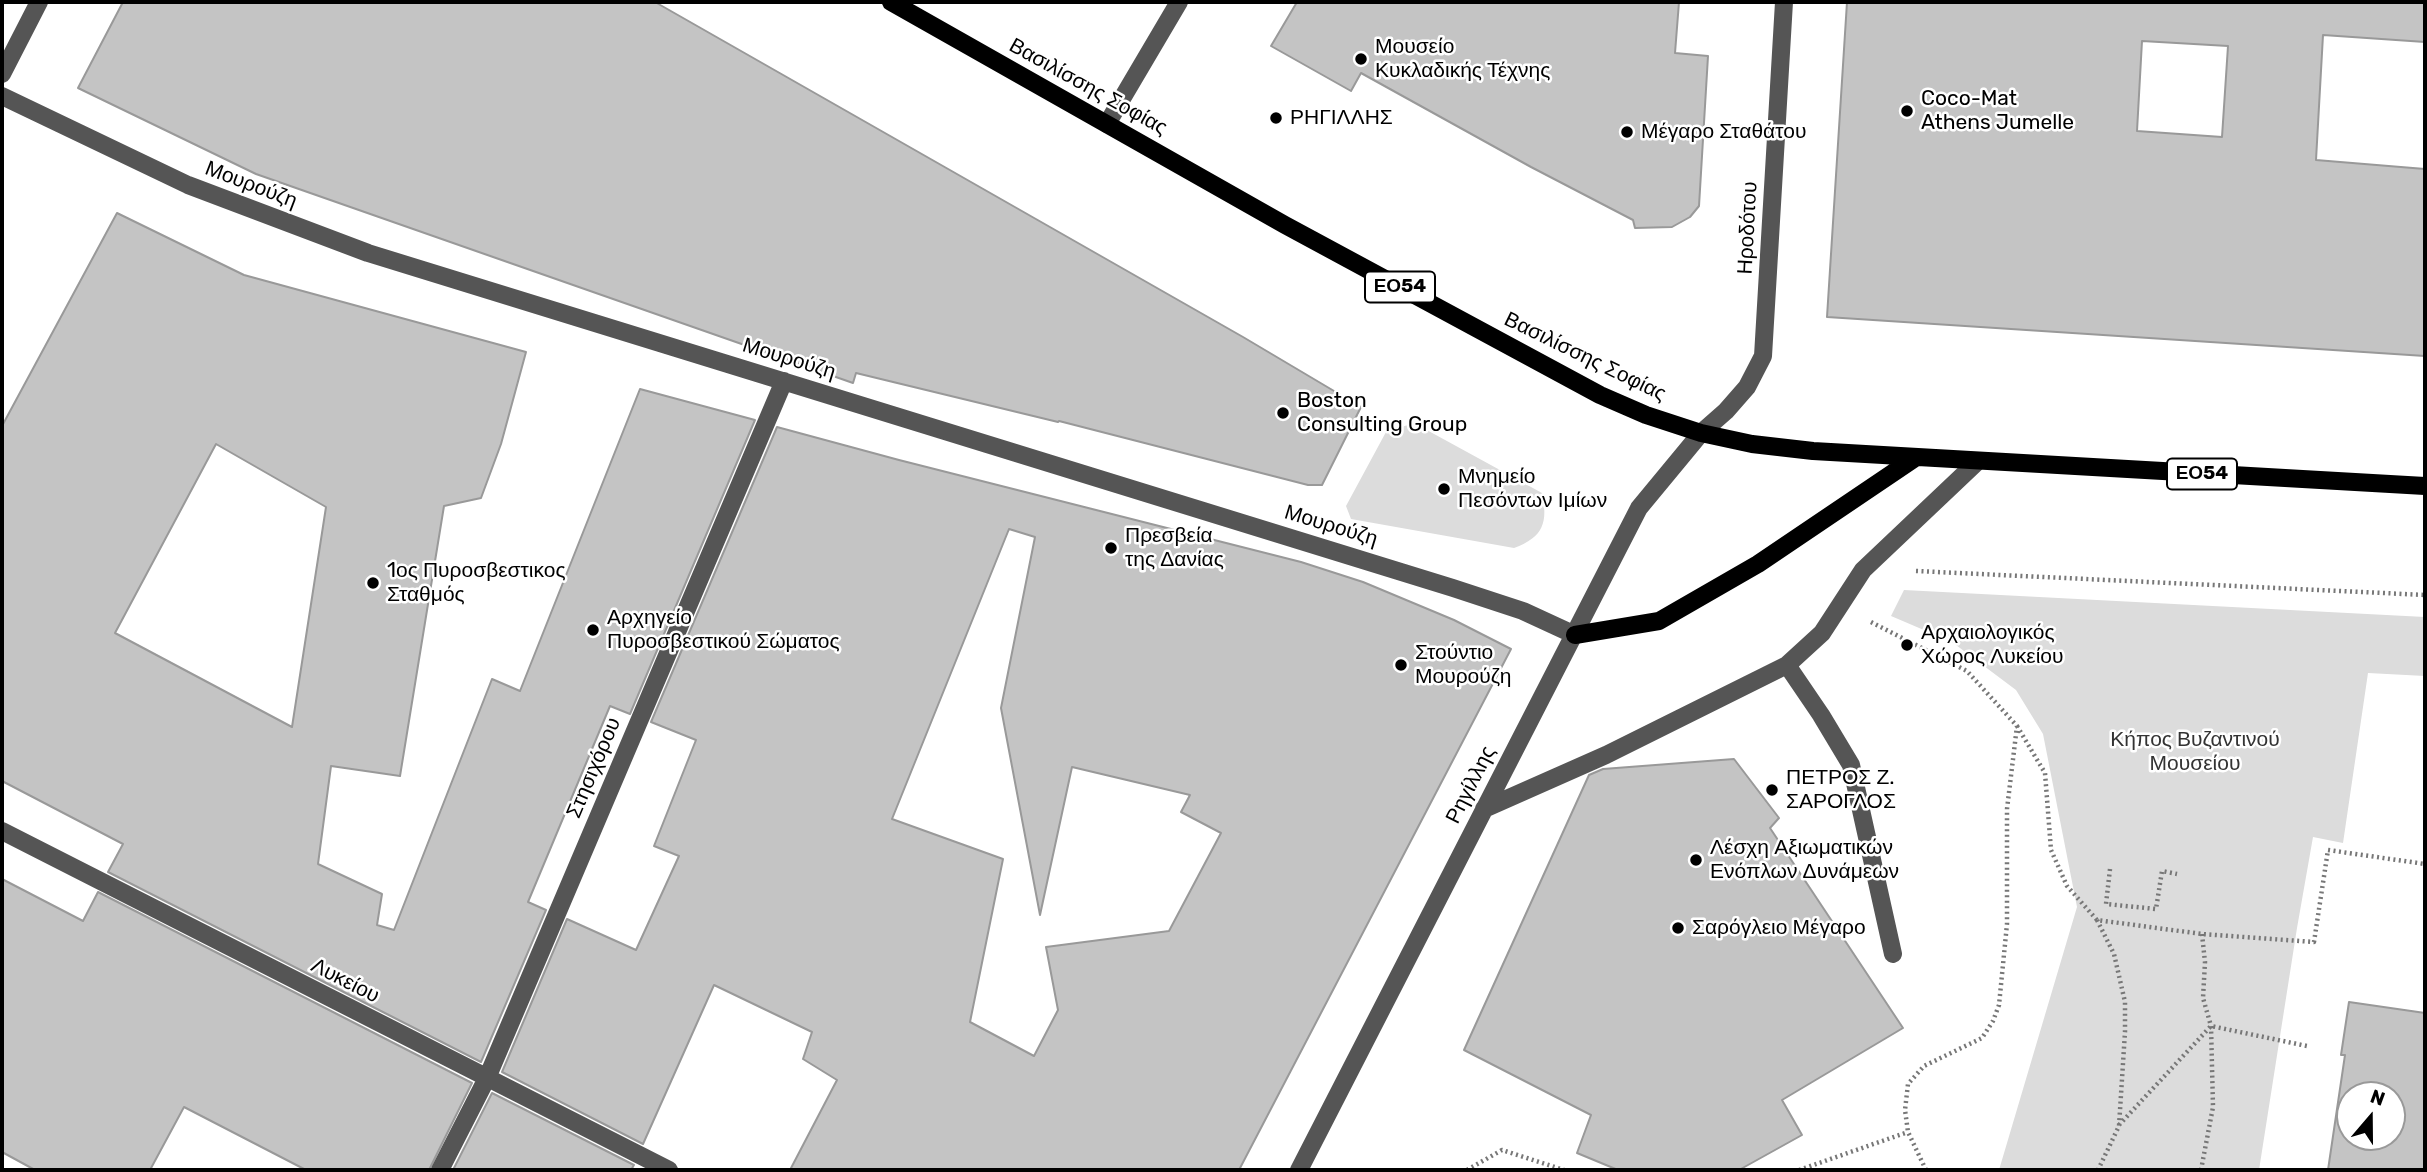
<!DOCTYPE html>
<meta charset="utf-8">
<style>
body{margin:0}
#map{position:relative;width:2427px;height:1172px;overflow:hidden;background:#fff;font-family:Rubik,sans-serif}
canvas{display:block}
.frame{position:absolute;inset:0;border:4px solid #000;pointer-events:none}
.north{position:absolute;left:2336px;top:1081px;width:70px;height:70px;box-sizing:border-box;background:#fff;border:2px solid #999;border-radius:50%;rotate:20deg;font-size:19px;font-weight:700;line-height:28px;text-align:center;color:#000}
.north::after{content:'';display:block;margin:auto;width:24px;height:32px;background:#000;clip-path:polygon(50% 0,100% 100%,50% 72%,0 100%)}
</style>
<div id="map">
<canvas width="2427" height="1172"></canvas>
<div class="frame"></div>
<div class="north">N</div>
</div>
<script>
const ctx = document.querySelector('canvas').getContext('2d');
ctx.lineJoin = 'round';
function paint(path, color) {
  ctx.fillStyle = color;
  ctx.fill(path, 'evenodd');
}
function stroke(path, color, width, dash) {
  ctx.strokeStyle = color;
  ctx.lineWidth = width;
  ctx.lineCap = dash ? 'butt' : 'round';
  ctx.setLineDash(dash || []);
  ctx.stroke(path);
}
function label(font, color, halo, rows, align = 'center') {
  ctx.font = font + ' Rubik,sans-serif';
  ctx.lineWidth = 5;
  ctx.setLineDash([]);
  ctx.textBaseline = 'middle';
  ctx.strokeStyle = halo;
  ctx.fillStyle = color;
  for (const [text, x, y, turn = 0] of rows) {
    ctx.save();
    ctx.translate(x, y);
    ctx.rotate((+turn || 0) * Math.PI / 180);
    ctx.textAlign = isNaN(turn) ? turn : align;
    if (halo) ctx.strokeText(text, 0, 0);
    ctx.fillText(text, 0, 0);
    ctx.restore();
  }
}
paint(new Path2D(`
 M 1414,423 L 1542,493 C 1548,522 1544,537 1514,548 L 1351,519 L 1346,506 L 1386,432 Z
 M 1904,590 L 2425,617 L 2425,676 L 2368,673 L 2343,843 L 2313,837 L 2297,928 L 2259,1170 L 1999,1170 L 2077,907 L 2043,734 L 2016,690 L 1952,642 L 1891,616 Z`), '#dcdcdc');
const building = new Path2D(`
 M 123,2 L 655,2 L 1243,337 L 1361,407 L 1322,485 L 1308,485 L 1059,421 L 1058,422 L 856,373 L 853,383 L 256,174 L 78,88 Z
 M 1297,2 L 1679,2 L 1675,53 L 1708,56 L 1699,206 L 1690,217 L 1672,227 L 1635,228 L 1633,220 L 1531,167 L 1361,73 L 1351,91 L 1271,46 Z
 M 1847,2 L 2425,2 L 2425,42 L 2323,35 L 2316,160 L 2425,169 L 2425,356 L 1827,317 ZM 2142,41 L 2228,46 L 2222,137 L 2137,131 Z
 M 117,213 L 244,275 L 526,352 L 501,444 L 481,498 L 444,506 L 400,776 L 331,766 L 318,864 L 382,894 L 377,925 L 394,930 L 492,679 L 520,691 L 640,389 L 755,420 L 630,714 L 610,706 L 528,902 L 546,910 L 481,1062 L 108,872 L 123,844 L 2,781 L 2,426 ZM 216,444 L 326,507 L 292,727 L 115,633 Z
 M 777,427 L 899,460 L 1301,562 L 1363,582 L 1454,620 L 1511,649 L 1239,1170 L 790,1170 L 837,1080 L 803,1059 L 812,1032 L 714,985 L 643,1144 L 502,1072 L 567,919 L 636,950 L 679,856 L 654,846 L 696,740 L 651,722 ZM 1009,529 L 1035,537 L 1001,708 L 1040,915 L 1072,767 L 1190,795 L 1181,812 L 1221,833 L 1169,931 L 1046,947 L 1058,1010 L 1034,1056 L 970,1022 L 1003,859 L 892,819 Z
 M 1734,759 L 1779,818 L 1770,828 L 1903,1028 L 1782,1100 L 1802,1135 L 1739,1170 L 1618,1170 L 1577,1153 L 1591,1115 L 1464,1050 L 1589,775 L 1603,769 Z
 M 2,879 L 83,921 L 98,892 L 472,1083 L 429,1170 L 306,1170 L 184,1107 L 150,1170 L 35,1170 L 2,1152 Z
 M 2349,1002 L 2425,1013 L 2425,1170 L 2328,1170 L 2345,1055 L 2341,1055 ZM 2350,1095 L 2392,1095 L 2392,1137 L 2350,1137 Z
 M 492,1093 L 634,1165 L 631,1170 L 453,1170 Z`);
paint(building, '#c4c4c4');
stroke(building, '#999', 2);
stroke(new Path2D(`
 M 1916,571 L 2425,595
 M 1871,622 L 1967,671 L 2017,726 L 2007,809 L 2007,924 L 1999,1005 L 1993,1021 L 1982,1038 L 1924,1066 L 1908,1084 L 1905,1110 L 1908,1132 L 1926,1170
 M 2017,726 L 2045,773 L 2051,850 L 2067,886 L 2097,920 L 2202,934 L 2314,942 L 2328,850 L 2425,864
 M 2110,869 L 2106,904 L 2156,909 L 2162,871 L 2177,874
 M 2097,920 L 2114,954 L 2125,1002 L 2125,1032 L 2119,1126 L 2098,1170
 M 2119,1125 L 2211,1026 L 2307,1046
 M 1467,1170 L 1502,1150 L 1564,1170
 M 1799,1170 L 1908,1132
 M 2201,1170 L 2213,1107 L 2211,1026 L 2203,998 L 2205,962 L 2202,934`), '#777', 4.5, [2, 3.5]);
stroke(new Path2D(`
 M 2,74 L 39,2
 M 2,96 L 188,185 L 368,253 L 1453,588 L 1523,611 L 1575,635
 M 1107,124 L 1179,2
 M 1787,665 L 1821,715 L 1851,765 L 1893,954
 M 1484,809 L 1606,755 L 1787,665 L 1822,633 L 1863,570 L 1978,461
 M 2,831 L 669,1170
 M 440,1170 L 487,1078 L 784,381
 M 1299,1170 L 1639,508 L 1701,433 L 1726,411 L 1747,387 L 1763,356 L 1784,2`), '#555', 18);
stroke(new Path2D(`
 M 891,2 L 1285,225 L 1600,395 L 1646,415 L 1701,433 L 1752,444 L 1813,451 L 2425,486
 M 1575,635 L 1659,621 L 1758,564 L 1915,458`), '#000', 18);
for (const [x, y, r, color] of [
 [1361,59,7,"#000"],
 [1907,111,7,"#000"],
 [1276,118,7,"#000"],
 [1627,132,7,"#000"],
 [1283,413,7,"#000"],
 [1444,489,7,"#000"],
 [1111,548,7,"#000"],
 [373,583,7,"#000"],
 [593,630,7,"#000"],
 [1907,645,7,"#000"],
 [1401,665,7,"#000"],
 [1772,790,7,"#000"],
 [1696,860,7,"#000"],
 [1678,928,7,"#000"]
]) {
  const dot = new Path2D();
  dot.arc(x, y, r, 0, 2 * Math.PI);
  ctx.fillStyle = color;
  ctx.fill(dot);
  stroke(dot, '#fff', 2.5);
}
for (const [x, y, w] of [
 [1400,287,70],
 [2202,474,70]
]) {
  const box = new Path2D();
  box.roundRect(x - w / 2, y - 15.5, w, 31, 5);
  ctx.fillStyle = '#fff';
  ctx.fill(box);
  stroke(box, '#000', 2);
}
label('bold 19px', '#000', null, [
 ["ΕΟ54",1400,287],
 ["ΕΟ54",2202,474]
]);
label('21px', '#000', '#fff', [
 ["Μουσείο",1375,47],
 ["Κυκλαδικής Τέχνης",1375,71],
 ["Coco-Mat",1921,99],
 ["Athens Jumelle",1921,123],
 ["ΡΗΓΙΛΛΗΣ",1290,118],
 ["Μέγαρο Σταθάτου",1641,132],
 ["Boston",1297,401],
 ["Consulting Group",1297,425],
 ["Μνημείο",1458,477],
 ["Πεσόντων Ιμίων",1458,501],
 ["Πρεσβεία",1125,536],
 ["της Δανίας",1125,560],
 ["1ος Πυροσβεστικος",387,571],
 ["Σταθμός",387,595],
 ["Αρχηγείο",607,618],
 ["Πυροσβεστικού Σώματος",607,642],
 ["Αρχαιολογικός",1921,633],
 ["Χώρος Λυκείου",1921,657],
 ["Στούντιο",1415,653],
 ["Μουρούζη",1415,677],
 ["ΠΕΤΡΟΣ Ζ.",1786,778],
 ["ΣΑΡΟΓΛΟΣ",1786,802],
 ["Λέσχη Αξιωματικών",1710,848],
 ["Ενόπλων Δυνάμεων",1710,872],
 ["Σαρόγλειο Μέγαρο",1692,928]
], 'left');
label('21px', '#000', '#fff', [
 ["Βασιλίσσης Σοφίας",1088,87,29],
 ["Μουρούζη",251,185,21],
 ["Ηροδότου",1748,228,-87],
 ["Βασιλίσσης Σοφίας",1585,357,26],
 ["Μουρούζη",789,359,17],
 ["Μουρούζη",1331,526,17],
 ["Στησιχόρου",594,768,-67],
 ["Ρηγίλλης",1471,785,-63],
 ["Λυκείου",345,981,27]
]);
label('21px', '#333', '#fff', [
 ["Κήπος Βυζαντινού",2195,740],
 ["Μουσείου",2195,764]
]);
</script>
